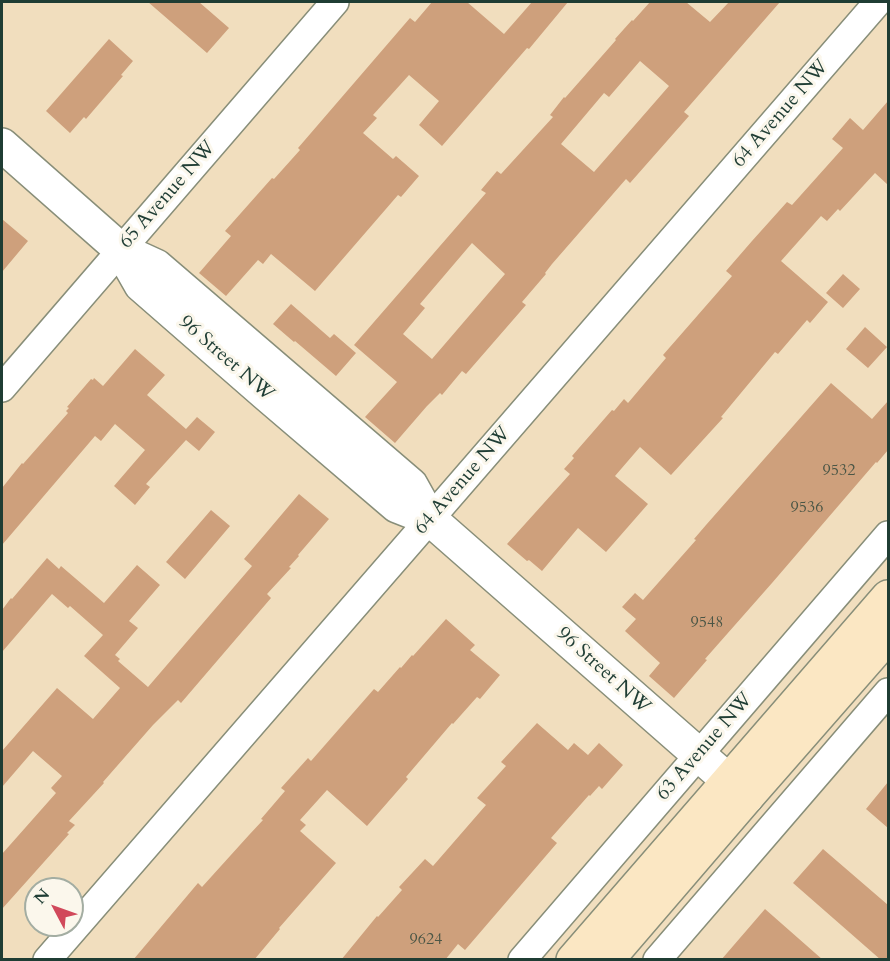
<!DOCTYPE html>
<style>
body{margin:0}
#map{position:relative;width:890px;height:961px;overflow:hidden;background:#f1debe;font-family:Cardo,serif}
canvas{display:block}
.frame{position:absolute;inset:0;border:3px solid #1f3d34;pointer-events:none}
.north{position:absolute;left:24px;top:877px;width:60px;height:60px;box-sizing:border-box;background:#fbf7ec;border:2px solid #a3ada2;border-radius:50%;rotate:311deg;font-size:16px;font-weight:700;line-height:24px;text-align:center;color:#1f3d34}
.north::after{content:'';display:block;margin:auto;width:21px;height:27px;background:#d1495b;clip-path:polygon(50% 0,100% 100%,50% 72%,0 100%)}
</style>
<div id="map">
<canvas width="890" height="961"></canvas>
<div class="frame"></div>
<div class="north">N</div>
</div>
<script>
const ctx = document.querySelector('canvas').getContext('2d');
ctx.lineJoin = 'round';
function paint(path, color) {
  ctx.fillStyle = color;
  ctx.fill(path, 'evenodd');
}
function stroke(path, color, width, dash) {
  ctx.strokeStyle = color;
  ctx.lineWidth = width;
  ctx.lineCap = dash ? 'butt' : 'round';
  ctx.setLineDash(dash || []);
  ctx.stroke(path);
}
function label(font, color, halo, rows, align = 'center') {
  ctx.font = font + ' Cardo,serif';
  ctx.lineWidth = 6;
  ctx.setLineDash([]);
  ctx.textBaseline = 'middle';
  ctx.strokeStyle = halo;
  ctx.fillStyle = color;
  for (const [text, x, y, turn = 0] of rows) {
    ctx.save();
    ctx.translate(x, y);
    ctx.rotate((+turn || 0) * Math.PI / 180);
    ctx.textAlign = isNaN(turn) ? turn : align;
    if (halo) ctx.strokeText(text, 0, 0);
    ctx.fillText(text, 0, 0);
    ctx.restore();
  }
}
paint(new Path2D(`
 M 148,2 L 199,2 L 229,28 L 207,53 Z
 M 432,2 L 467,2 L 504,34 L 532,2 L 568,2 L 529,49 L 527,48 L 442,146 L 419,125 L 439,101 L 409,75 L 373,115 L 377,118 L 363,133 L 393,159 L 396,156 L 419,176 L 401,197 L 398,195 L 315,291 L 271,254 L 263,264 L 258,260 L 226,296 L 199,273 L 231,236 L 225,231 L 272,178 L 274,179 L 300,150 L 298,148 L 410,18 L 415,22 Z
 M 650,2 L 686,2 L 710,22 L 729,2 L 780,2 L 684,112 L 689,116 L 630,183 L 626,179 L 552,264 L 545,273 L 546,274 L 522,302 L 526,305 L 466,374 L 462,371 L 442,395 L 440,393 L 427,406 L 395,443 L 365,417 L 397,382 L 354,345 L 486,193 L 481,190 L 497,171 L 501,174 L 553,117 L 550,115 L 564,97 L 565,98 L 616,40 L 615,39 L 632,20 L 633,21 ZM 640,61 L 669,86 L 594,172 L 561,144 L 604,93 L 609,97 ZM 472,243 L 505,274 L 432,359 L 403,334 L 425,308 L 420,304 Z
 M 109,39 L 133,61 L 121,75 L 123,76 L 86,119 L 84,117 L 70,133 L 46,111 Z
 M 888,101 L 888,185 L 875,173 L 840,211 L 838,209 L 827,221 L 821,216 L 781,261 L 828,302 L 810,323 L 807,320 L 778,354 L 775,352 L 721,417 L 723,418 L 671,475 L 640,447 L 615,476 L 648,504 L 606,552 L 578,528 L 542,571 L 529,560 L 527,561 L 507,544 L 570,474 L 564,469 L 574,458 L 572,456 L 612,410 L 614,411 L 624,399 L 628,403 L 666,358 L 663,355 L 732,276 L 726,271 L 752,241 L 787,202 L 792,205 L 843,148 L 832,139 L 850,118 L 863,130 Z
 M 2,219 L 28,241 L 2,272 Z
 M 843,274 L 860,289 L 843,308 L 826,293 Z
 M 291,304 L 330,338 L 334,334 L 356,353 L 336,376 L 295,341 L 294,342 L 273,324 Z
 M 865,327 L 887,347 L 868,368 L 846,349 Z
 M 135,349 L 165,375 L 147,395 L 186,429 L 197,417 L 215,432 L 199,451 L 186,440 L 146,484 L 150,487 L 135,505 L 114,486 L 145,450 L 115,424 L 101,441 L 95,436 L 2,545 L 2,488 L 22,463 L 23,464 L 68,413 L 66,411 L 69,408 L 67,407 L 91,379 L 93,380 L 94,378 L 103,386 Z
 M 831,383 L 872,419 L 888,401 L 888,450 L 877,463 L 876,462 L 772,583 L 705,659 L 707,660 L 674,698 L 649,676 L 660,663 L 625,631 L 636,619 L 622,607 L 635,593 L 643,600 L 696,540 L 694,539 L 706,525 Z
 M 299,494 L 329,519 L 298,555 L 299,556 L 289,567 L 291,568 L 267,594 L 271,598 L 181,703 L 178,700 L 153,725 L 103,782 L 104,783 L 69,821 L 75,825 L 67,833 L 69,834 L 2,909 L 2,854 L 56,793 L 51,788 L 62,776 L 33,751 L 2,787 L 2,751 L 57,688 L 93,719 L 120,688 L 84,656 L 103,635 L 70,606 L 68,608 L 52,594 L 2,652 L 2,610 L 11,598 L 12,599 L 47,558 L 59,569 L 61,566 L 104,603 L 137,565 L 160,585 L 129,621 L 138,628 L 115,655 L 120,659 L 118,661 L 148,687 L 252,566 L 244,559 Z
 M 211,510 L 230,526 L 185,579 L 166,562 Z
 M 446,619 L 475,645 L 470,650 L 500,675 L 480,699 L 477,697 L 453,724 L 452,723 L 406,777 L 408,779 L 367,826 L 327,790 L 300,820 L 306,825 L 300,831 L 336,863 L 279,928 L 280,929 L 254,960 L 133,960 L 198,883 L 202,887 L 249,835 L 263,820 L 261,819 L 285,791 L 281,788 L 308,758 L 311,761 L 374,689 L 378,692 L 400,667 L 401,668 L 412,655 L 413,656 Z
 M 537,723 L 568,750 L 574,743 L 588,755 L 599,743 L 623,765 L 602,789 L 599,786 L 590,796 L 589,795 L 551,838 L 557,843 L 465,950 L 458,944 L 445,960 L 341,960 L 377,916 L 378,917 L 402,890 L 399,887 L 425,859 L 433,866 L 486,805 L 477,798 L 506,766 L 501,762 Z
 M 888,782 L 888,828 L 866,809 Z
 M 823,849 L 888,905 L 888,960 L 881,960 L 793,883 Z
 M 765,909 L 823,960 L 721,960 Z`), '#cea07c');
const minor = new Path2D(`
 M 2,388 L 335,2
 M 47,960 L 450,496 L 878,2
 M 522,960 L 888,535
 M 657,960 L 888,692`);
const tertiary = new Path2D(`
 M 2,145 L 121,250 L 156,266 L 411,485 L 430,519 L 747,797
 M 121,250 L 141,285 L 266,394 L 397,506 L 430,519`);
const secondary = new Path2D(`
 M 573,960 L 888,597
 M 607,960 L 747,797 L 888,636`);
stroke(minor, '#888e79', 30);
stroke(tertiary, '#888e79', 36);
stroke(secondary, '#888e79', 36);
stroke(minor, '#fff', 27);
stroke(tertiary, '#fff', 33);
stroke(secondary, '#fbe7c3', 33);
label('16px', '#4b5646', null, [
 ["9532",839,471],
 ["9536",807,508],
 ["9548",707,623],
 ["9624",426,940]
]);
label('20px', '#1f3d34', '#fbf7ec', [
 ["64 Avenue NW",781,114,-49],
 ["65 Avenue NW",168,195,-49],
 ["96 Street NW",226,359,41],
 ["64 Avenue NW",463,481,-49],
 ["96 Street NW",603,671,42],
 ["63 Avenue NW",705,747,-49]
]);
</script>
